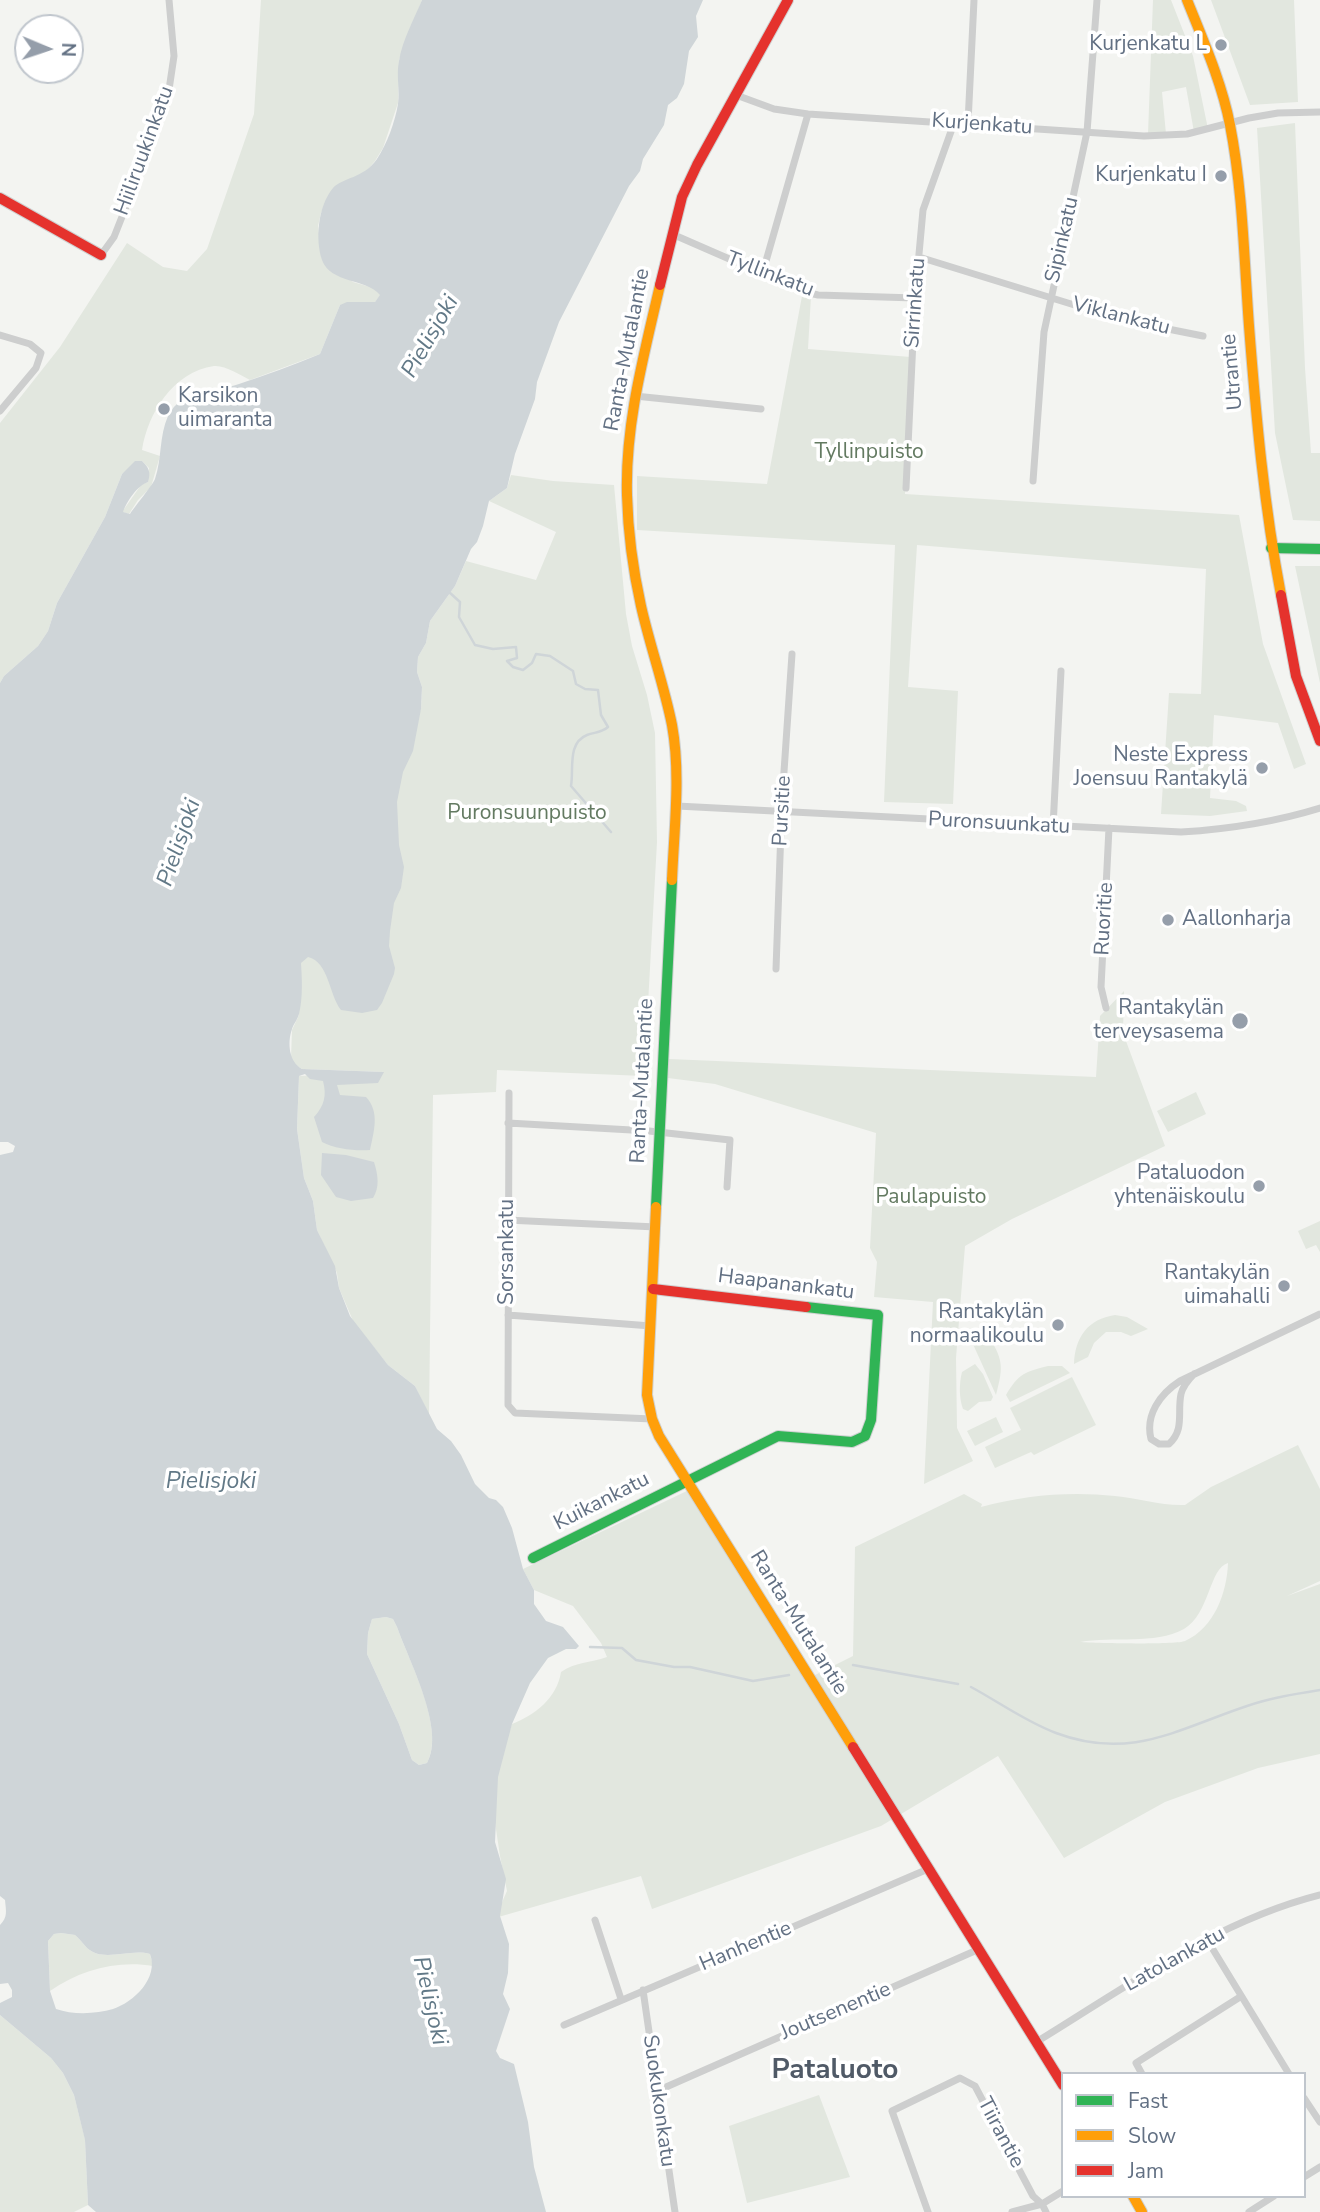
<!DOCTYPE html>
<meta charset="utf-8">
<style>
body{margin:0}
#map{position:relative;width:1320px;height:2212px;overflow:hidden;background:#f3f4f1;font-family:"Nunito Sans",sans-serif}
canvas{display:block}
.legend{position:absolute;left:1061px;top:2072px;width:245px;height:126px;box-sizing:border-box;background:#fff;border:2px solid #c0c6cd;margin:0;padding:9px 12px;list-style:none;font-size:21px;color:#627083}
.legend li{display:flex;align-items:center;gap:14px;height:35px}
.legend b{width:35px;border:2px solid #c0c6cd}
.north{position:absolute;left:14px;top:14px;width:70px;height:70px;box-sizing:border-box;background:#fff;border:2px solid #c0c6cd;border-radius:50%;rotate:92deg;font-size:19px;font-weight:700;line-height:28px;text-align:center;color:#627083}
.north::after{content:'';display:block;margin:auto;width:24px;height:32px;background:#959eaa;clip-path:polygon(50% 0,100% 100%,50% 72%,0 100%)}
</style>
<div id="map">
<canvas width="1320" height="2212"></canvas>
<ul class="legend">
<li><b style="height:9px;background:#30b455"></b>Fast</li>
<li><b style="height:9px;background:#ff9f0a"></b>Slow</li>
<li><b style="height:9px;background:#e5322d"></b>Jam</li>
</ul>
<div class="north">N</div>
</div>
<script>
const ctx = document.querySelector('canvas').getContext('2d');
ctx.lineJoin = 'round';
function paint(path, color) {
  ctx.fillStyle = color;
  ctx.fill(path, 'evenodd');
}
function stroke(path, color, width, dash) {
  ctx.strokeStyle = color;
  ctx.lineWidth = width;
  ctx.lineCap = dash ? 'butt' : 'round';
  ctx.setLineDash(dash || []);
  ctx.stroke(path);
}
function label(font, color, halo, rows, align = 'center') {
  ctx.font = font + ' "Nunito Sans",sans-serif';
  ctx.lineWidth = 7;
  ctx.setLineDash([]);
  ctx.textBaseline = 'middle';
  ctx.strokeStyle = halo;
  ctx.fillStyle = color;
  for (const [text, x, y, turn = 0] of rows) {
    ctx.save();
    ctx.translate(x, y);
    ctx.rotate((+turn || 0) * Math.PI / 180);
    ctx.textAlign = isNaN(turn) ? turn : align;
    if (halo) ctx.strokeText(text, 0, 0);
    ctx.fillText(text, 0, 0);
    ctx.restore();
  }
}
paint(new Path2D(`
 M 261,0 L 422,0 L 399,60 L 398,103 L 383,148 L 375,161 L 364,174 L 334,188 L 321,213 L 318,226 L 322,259 L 353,282 L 374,288 L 381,295 L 375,302 L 340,305 L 320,354 L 250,380 C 240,375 225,365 214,366 C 173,372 148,413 142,450 L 160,456 L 151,487 L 138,500 L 129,514 L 122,512 L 141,485 L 148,482 L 149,468 L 142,461 L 122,474 L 105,517 L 57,603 L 48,631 L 38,646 L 4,676 L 0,683 L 0,423 L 60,347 L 127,243 L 163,267 L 187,271 L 207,249 L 254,114 Z
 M 1153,0 L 1171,0 L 1193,56 L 1208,129 L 1194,132 L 1186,87 L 1162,92 L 1166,134 L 1148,134 Z
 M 1211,0 L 1294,0 L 1298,102 L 1250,105 Z
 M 1295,123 L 1305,368 L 1311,453 L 1320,453 L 1320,521 L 1293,520 L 1275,433 L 1257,128 Z
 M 802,296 L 811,296 L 808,349 L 911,357 L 905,494 L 1239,515 L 1263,644 L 1306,764 L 1294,769 L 1278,723 L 1214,715 L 1210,798 L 1236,801 L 1246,806 L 1247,811 L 1210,816 L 1161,814 L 1169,693 L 1201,694 L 1206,569 L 917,545 L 908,687 L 958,691 L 953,804 L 884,802 L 895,545 L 637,530 L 637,476 L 767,484 Z
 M 511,475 L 553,481 L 614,485 L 626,614 L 632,646 L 647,695 L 655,733 L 657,842 L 644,1076 L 497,1070 L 496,1092 L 433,1095 L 429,1415 L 415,1386 L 388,1365 L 354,1323 L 339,1288 L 337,1273 L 317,1230 L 313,1201 L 304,1178 L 297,1129 L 299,1076 L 384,1072 L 302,1069 L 295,1065 L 291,1058 L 292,1030 L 299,1015 L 297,955 L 421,709 L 422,687 L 417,672 L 418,657 L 426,643 L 430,621 L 455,586 L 466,561 L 536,580 L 556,532 L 489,501 L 507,488 Z
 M 1295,566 L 1320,566 L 1320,683 Z
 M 1124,991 L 1123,1033 L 1165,1146 L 1012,1219 L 965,1246 L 956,1358 L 957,1428 L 973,1461 L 924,1484 L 933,1302 L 874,1297 L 877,1262 L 870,1248 L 876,1133 L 715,1084 L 668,1078 L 669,1059 L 1096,1077 L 1100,1016 Z
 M 1196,1092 L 1206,1114 L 1168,1132 L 1157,1111 Z
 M 1320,1221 L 1320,1252 L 1316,1245 L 1306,1249 L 1298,1231 Z
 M 1115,1315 L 1127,1317 L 1148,1329 L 1131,1336 L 1121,1332 L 1106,1332 L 1094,1343 L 1088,1357 L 1074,1364 C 1075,1337 1088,1319 1115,1315 Z
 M 987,1333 C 1003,1360 1004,1365 996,1395 L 972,1342 Z
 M 975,1364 L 983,1374 L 993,1397 L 991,1401 L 979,1402 L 968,1411 L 963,1409 C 959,1398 959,1384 962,1372 Z
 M 1048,1366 L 1062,1366 L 1070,1373 L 1010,1402 L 1006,1395 C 1019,1373 1025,1372 1048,1366 Z
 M 1072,1377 L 1096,1425 L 1034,1455 L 1031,1452 L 995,1468 L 985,1447 L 1021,1430 L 1010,1408 Z
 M 996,1417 L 1003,1432 L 975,1446 L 967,1431 Z
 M 1298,1445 L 1320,1489 L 1320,1581 L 1287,1596 L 1320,1584 L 1320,1754 L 1258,1768 L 1165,1802 L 1064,1858 L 998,1756 L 881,1826 L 652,1909 L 641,1876 L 495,1918 L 507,1891 L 500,1856 L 493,1809 L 494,1773 L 512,1724 C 535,1715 557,1698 561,1672 C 575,1662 590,1663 607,1657 L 601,1643 L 573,1606 L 534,1590 L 523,1569 L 689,1490 L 805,1680 L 853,1656 L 855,1547 L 964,1494 L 982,1504 L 981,1507 C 1024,1495 1071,1491 1115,1496 C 1138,1498 1162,1506 1185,1505 L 1211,1487 ZM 1228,1563 C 1227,1593 1214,1628 1185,1641 C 1176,1645 1093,1643 1080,1642 C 1113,1636 1154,1645 1184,1629 C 1210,1614 1209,1568 1228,1563 Z
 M 386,1617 L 393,1619 L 397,1627 C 409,1661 446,1729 427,1763 L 419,1765 L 412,1760 L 399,1724 L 367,1654 L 368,1633 L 372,1619 Z
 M 61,1933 L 75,1935 C 80,1939 83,1944 87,1948 C 103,1963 130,1948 150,1954 L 153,1966 C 117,1960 80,1970 50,1991 L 48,1941 L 54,1934 Z
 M 0,2015 L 51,2058 L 63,2073 L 74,2095 L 85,2139 L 88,2205 L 74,2212 L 0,2212 Z
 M 819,2095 L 850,2177 L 747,2203 L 729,2126 Z`), '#e2e7df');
paint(new Path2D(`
 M 422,0 L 703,0 L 696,16 L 698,37 L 689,51 L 684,84 L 677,98 L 668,105 L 664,125 L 643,159 L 640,171 L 629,186 L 559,322 L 537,382 L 535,399 L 515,454 L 507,488 L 489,501 L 483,526 L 477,542 L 471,549 L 455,586 L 430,621 L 426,643 L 418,657 L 417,672 L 422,687 L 421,709 L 413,751 L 403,772 L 397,802 L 399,845 L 404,867 L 401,888 L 394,903 L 390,931 L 389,946 L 395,968 L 394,974 L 382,1003 L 377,1010 L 362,1013 L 341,1010 C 329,995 329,962 308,957 L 301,963 C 302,979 303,998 299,1014 C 298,1019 294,1023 292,1029 C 287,1043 289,1062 302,1069 L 384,1072 L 378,1083 L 337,1085 L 340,1095 L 366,1097 C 380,1112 374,1131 370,1150 C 355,1151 335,1149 322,1142 L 314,1117 C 324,1106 327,1096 323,1081 L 310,1079 L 305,1074 L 299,1076 L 297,1129 L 304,1178 L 313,1201 L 317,1230 L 335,1266 L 339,1288 L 350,1316 L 388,1365 L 415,1386 L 437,1429 L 451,1441 L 461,1455 L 475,1484 L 489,1498 L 496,1500 L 503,1507 L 512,1528 L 523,1569 L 534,1590 L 534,1604 L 546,1621 L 563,1627 L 579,1646 L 576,1649 L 566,1649 L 548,1658 L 530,1683 L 512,1724 L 498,1777 L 495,1842 L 506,1879 L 500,1916 L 509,1944 L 508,1973 L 503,1994 L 510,2009 L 496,2051 L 500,2058 L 514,2064 L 528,2122 L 534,2167 L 546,2212 L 96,2212 L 88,2205 L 85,2140 L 74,2095 L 63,2073 L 51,2058 L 0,2015 L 0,2003 L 12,1997 L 12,1990 L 8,1983 L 0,1984 L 0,1925 C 8,1917 6,1911 5,1900 L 0,1896 L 0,1155 L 13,1152 L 15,1146 L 8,1142 L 0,1142 L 0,683 L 4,676 L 38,646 L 48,631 L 57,603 L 105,517 L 122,474 L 135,461 L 142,461 C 149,468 151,472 148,482 C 137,486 127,501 123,512 L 130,514 C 135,506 152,486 155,479 C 162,459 159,436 168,416 C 182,388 214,393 239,384 C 266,375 294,365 320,354 L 340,305 L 347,302 L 375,302 L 380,295 C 366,278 331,284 322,260 C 315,239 318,206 333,188 C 343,177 363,179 377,159 C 387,144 395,122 398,104 C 400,90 396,75 399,61 C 402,41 414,19 422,0 ZM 386,1617 L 393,1619 L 397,1627 C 409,1661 446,1730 427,1763 L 419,1765 L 412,1760 L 399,1724 L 367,1654 L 368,1633 L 372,1619 ZM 61,1933 L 75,1935 C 80,1939 83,1944 87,1948 C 103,1963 130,1948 150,1954 C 159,1978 134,2002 113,2009 C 96,2014 73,2015 56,2009 L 50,1991 L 48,1941 L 54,1934 Z
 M 322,1153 L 346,1155 L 374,1162 C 378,1175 380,1187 373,1198 L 351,1201 L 336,1197 L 321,1175 Z`), '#cfd5d8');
stroke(new Path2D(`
 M 449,592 L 460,602 L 459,617 L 475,645 L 493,649 L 516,647 L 517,658 L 507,661 L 513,667 L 523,670 L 532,663 L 536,654 L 550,656 L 573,671 L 576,684 L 585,689 L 598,690 L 601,715 L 608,727 C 601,733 595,732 587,735 C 567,743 574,769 571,786 L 611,832
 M 590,1647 L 622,1648 L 636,1660 L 674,1667 L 690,1667 L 753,1681 L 789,1675
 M 853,1665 L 958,1684
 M 971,1687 C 999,1702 1026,1722 1056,1733 C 1130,1761 1178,1729 1247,1706 C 1270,1698 1295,1694 1320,1690`), '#cfd5d8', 2.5);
const fast = new Path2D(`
 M 1271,548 L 1320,549
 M 656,1207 L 672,880
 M 533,1558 L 778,1436 L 852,1442 L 865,1436 L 871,1420 L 878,1315 L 806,1307`);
const slow = new Path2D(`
 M 1187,0 C 1203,40 1222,83 1230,125 C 1243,192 1244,259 1249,326 C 1256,416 1264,506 1281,595
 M 660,285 C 644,355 625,424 627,495 C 628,532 633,570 641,606 C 650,646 664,685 672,725 C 681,774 674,830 672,880
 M 656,1207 L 647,1395 L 652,1419 L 659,1436 L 853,1747
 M 1133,2196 L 1142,2212`);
const jam = new Path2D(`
 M 0,198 L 101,255
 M 660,285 L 682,197 L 697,165 L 788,0
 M 1281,595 L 1296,676 L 1320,741
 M 653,1289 L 806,1307
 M 853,1747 L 1063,2085`);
stroke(fast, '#cfd1d1', 12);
stroke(slow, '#cfd1d1', 12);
stroke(jam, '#cfd1d1', 12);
stroke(new Path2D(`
 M 736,95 L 774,109 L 808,114 L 1144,136 L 1187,134 L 1249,118 L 1278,113 L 1320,112
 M 968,123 L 974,0
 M 672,234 L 805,292 L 818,295 L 915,298
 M 101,255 L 114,237 L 167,103 L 174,56 L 169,0
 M 919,257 L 1123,320 L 1203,336
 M 762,275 L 808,114
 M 0,335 L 30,344 L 41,353 L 36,368 L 0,411
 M 635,396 L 761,409
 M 1033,481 L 1044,332 L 1087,132 L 1097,0
 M 906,488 L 915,298 L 923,210 L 954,123
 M 677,806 L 1181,832 C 1229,829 1275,822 1320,808
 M 1053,827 L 1061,671
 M 776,969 L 782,801 L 792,654
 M 1106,1008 L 1101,987 L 1109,828
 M 509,1093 L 508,1405 L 515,1413 L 652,1419
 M 508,1123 L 649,1131 L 730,1140 L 727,1187
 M 507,1220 L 656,1227
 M 508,1315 L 651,1326
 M 1194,1374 C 1188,1380 1183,1386 1181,1394 C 1177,1413 1185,1429 1169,1444 L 1159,1444 L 1151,1439 C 1145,1415 1160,1394 1180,1381 L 1320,1314
 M 595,1920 L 621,1999
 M 1206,1938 L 1289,2074
 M 643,1990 L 675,2212
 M 564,2025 L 928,1869
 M 1038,2041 C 1128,1986 1217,1921 1320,1895
 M 1142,2074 L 1136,2063 L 1240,1997
 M 657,2091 L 977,1950
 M 1304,2098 L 1320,2122
 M 1304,2177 L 1320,2167
 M 928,2212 L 892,2111 L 960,2078 L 975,2086 L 1033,2196 L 1042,2204 L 1046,2212
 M 1012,2212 L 1042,2204 L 1063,2191
 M 1249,2212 L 1274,2196`), '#cdcece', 7);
stroke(fast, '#30b455', 10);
stroke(slow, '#ff9f0a', 10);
stroke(jam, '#e5322d', 10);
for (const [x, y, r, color] of [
 [1221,45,7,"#959eaa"],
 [1221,176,7,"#959eaa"],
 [164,409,7,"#959eaa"],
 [1262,768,7,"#959eaa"],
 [1168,920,7,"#959eaa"],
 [1240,1021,9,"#959eaa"],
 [1259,1186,7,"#959eaa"],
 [1284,1286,7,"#959eaa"],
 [1058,1325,7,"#959eaa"]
]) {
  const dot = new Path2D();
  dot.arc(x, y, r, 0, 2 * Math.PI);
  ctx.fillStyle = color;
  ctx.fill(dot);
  stroke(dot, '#fff', 2.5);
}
label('21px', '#627083', '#fff', [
 ["Kurjenkatu L",1207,45],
 ["Kurjenkatu I",1207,176],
 ["Karsikon",178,397,"left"],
 ["uimaranta",178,421,"left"],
 ["Neste Express",1248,756],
 ["Joensuu Rantakylä",1248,780],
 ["Aallonharja",1182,920,"left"],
 ["Rantakylän",1224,1009],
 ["terveysasema",1224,1033],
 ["Pataluodon",1245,1174],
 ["yhtenäiskoulu",1245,1198],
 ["Rantakylän",1270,1274],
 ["uimahalli",1270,1298],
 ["Rantakylän",1044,1313],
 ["normaalikoulu",1044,1337]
], 'right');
label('21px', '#627083', '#fff', [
 ["Kurjenkatu",982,125,4],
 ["Hiiliruukinkatu",145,151,-70],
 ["Sipinkatu",1063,240,-77],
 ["Tyllinkatu",770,275,21],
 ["Sirrinkatu",916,303,-86],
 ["Viklankatu",1121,317,14],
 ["Ranta-Mutalantie",628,350,-79],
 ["Utrantie",1233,372,-95],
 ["Pursitie",783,811,-87],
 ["Puronsuunkatu",999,824,3],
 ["Ruoritie",1105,919,-87],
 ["Ranta-Mutalantie",643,1081,-87],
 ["Sorsankatu",508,1252,-90],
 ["Haapanankatu",786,1285,7],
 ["Kuikankatu",602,1502,-27],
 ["Ranta-Mutalantie",798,1623,58],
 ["Hanhentie",746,1947,-23],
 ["Latolankatu",1175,1960,-29],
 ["Joutsenentie",836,2012,-23],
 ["Suokukonkatu",658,2101,82],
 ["Tiirantie",1000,2133,62]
]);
label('21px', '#637a61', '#fff', [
 ["Tyllinpuisto",869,453],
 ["Puronsuunpuisto",527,814],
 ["Paulapuisto",931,1198]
]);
label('italic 23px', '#627987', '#fff', [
 ["Pielisjoki",431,337,-60],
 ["Pielisjoki",180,843,-71],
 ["Pielisjoki",211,1482],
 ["Pielisjoki",429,2001,77]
]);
label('bold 28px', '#505a67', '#fff', [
 ["Pataluoto",835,2071]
]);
</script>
